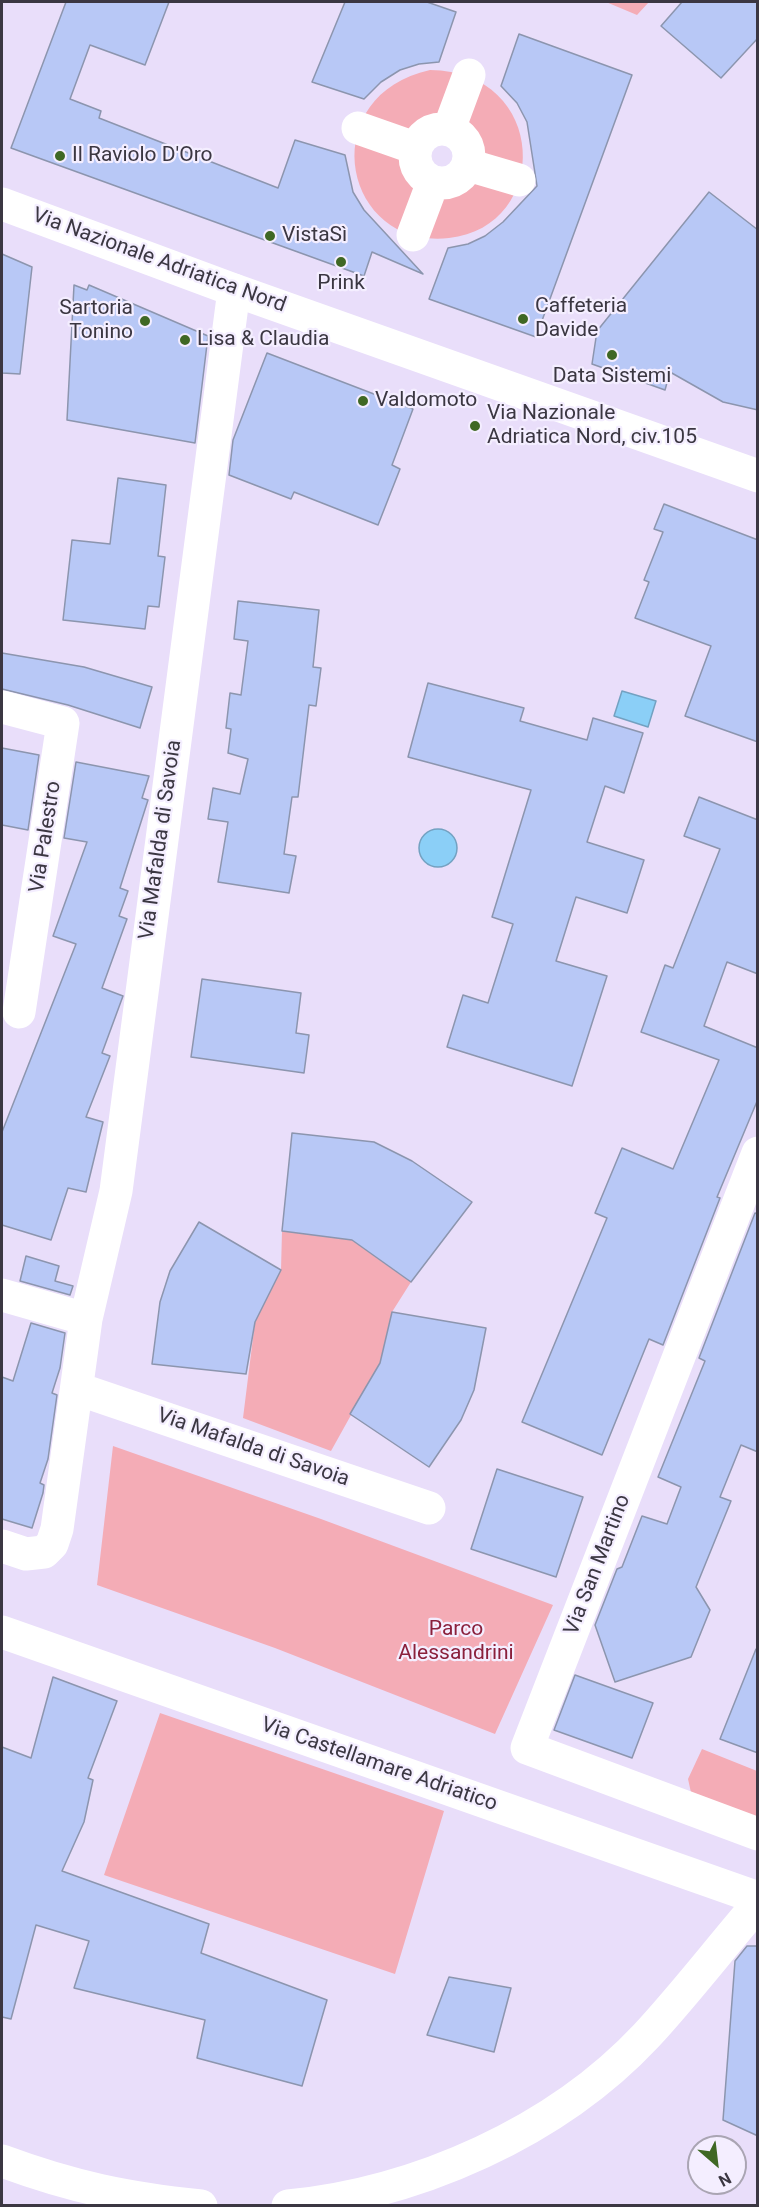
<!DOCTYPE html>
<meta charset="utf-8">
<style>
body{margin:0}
#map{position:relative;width:759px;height:2207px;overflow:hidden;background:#e9defa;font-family:Roboto,sans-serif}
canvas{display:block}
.frame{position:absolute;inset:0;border:3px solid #3b3742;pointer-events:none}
.north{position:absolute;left:687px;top:2135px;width:60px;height:60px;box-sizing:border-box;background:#f4eeff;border:2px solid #aaa5b3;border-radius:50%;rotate:152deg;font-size:16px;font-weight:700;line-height:24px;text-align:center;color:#3b3742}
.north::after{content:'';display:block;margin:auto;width:21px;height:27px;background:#3f6824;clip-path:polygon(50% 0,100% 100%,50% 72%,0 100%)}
</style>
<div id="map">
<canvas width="759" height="2207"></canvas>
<div class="frame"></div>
<div class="north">N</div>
</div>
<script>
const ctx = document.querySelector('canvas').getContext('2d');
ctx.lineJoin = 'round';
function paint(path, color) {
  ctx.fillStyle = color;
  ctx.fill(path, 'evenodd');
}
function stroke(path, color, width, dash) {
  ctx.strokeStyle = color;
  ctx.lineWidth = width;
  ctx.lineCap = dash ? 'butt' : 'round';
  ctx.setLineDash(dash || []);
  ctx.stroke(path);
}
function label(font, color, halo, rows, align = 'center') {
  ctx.font = font + ' Roboto,sans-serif';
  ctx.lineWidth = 4.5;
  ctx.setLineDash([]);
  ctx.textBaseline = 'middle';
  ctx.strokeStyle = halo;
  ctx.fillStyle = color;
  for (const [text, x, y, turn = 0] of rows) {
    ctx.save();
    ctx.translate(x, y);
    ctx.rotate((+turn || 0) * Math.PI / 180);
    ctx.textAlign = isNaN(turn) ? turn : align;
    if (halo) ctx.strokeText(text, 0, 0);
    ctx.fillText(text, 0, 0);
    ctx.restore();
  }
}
paint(new Path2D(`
 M 606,2 L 649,2 L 637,15 Z
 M 430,70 C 549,71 552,227 449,238 C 342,250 313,96 430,70 ZM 441,128 C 446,130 454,131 459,135 C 482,151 464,180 441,184 C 434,181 425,178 420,172 C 404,155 423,132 441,128 Z
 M 282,1231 L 352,1240 L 411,1282 L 392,1312 L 380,1363 L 331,1451 L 243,1418 L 255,1322 L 281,1270 Z
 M 113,1446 L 321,1519 L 553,1605 L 495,1734 L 275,1648 L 97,1585 Z
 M 160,1713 L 444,1811 L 395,1974 L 104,1875 Z
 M 702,1749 L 757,1771 L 757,1821 L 692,1797 L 688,1779 Z`), '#f4acb6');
const water = new Path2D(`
 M 622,691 L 656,701 L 648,727 L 614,716 Z
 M419 848a19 19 0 1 1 38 0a19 19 0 1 1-38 0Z`);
paint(water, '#8bcff7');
stroke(water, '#73a1c1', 1.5);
const building = new Path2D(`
 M 66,2 L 169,2 L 145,65 L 90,45 L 70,99 L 101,111 L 99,118 L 278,188 L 295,140 L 345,155 L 353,192 L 364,210 L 423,274 L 372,252 L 364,276 L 11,148 Z
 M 345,2 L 427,2 L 456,12 L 439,62 L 419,64 L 400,70 L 381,82 L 364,99 L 312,82 Z
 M 682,2 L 758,2 L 758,38 L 721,78 L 661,26 Z
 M 519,34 L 632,75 L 536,337 L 429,299 L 448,248 L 468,244 L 485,236 L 503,222 L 537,186 L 527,122 L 517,103 L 501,86 Z
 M 709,192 L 758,230 L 758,410 L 723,402 L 670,372 L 665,390 L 592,364 L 597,331 Z
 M 2,254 L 32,267 L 20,374 L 2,373 Z
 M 74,285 L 87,290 L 89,285 L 208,336 L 195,443 L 67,420 Z
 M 267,353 L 413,409 L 392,465 L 400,469 L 378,525 L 294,492 L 291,499 L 229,475 L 233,440 Z
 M 118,478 L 166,485 L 158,556 L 165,557 L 159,607 L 148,606 L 145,629 L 63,620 L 72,540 L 110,544 Z
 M 664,504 L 758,540 L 758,742 L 685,716 L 711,646 L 635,618 L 649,582 L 644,580 L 663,532 L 654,529 Z
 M 238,601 L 319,610 L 313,667 L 321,668 L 316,706 L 309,705 L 298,797 L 292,797 L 284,854 L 296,856 L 289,893 L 218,882 L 228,822 L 208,819 L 213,788 L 240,794 L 248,759 L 228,753 L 231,729 L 226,728 L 230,693 L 241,695 L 248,641 L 234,639 Z
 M 2,653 L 84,667 L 152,687 L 140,728 L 68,705 L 2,689 Z
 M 428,683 L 524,708 L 520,721 L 587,740 L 593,718 L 643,733 L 624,793 L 605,786 L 587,842 L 644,860 L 627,913 L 576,897 L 556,961 L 607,976 L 572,1086 L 447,1047 L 463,995 L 488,1003 L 513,924 L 492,917 L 531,790 L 408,757 Z
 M 2,748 L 39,755 L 28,830 L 2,825 Z
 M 76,762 L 149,776 L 142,798 L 148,800 L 120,888 L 128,891 L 119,916 L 127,919 L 102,988 L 123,996 L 102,1053 L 110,1056 L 86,1117 L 103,1122 L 86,1192 L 68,1188 L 51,1240 L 2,1225 L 2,1132 L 76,944 L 53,936 L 87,842 L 64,838 Z
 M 699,797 L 758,820 L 758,974 L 727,962 L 704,1026 L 758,1048 L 758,1099 L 717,1197 L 720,1198 L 663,1345 L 649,1339 L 602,1455 L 522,1422 L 607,1218 L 595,1213 L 622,1148 L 673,1169 L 719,1060 L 641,1032 L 665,965 L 673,968 L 720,849 L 684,836 Z
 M 202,979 L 301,993 L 296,1033 L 309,1035 L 304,1073 L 191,1057 Z
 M 292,1133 L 374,1142 L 412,1161 L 472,1202 L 411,1282 L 352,1240 L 282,1231 Z
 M 755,1213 L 758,1214 L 758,1452 L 741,1445 L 720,1497 L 731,1501 L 696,1587 L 710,1610 L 691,1657 L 615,1682 L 595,1625 L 617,1569 L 622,1567 L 642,1516 L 667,1524 L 681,1487 L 658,1477 L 705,1361 L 699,1358 Z
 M 199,1222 L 281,1270 L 255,1322 L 246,1374 L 152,1364 L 160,1302 L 170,1271 Z
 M 26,1256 L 59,1266 L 55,1281 L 73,1286 L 70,1295 L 20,1281 Z
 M 392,1312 L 486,1328 L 474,1390 L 461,1420 L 429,1467 L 350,1414 L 380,1363 Z
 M 31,1323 L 65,1333 L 60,1368 L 52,1393 L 57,1395 L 48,1459 L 40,1483 L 44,1485 L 43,1493 L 32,1528 L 2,1519 L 2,1377 L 13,1381 Z
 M 497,1469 L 583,1497 L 556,1577 L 471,1549 Z
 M 756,1649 L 758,1649 L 758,1753 L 720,1739 Z
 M 575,1675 L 653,1703 L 632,1758 L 554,1730 Z
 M 53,1677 L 117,1701 L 88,1778 L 93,1780 L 84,1822 L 62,1871 L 209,1924 L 201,1953 L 327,2000 L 302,2086 L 197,2058 L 205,2020 L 74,1988 L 89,1941 L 36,1925 L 11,2019 L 2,2017 L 2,1747 L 31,1758 Z
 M 747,1946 L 758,1946 L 758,2136 L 723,2120 L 735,1961 Z
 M 449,1977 L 511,1988 L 494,2052 L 427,2035 Z`);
paint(building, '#b8c8f6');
stroke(building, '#8c95ae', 1.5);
stroke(new Path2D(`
 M 358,128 L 415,148
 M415 156a27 27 0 1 1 54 0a27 27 0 1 1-54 0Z
 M 449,129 L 469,75
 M 468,165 L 519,180
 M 413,235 L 433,182
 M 2,707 L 63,723 L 19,1012
 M 758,1153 L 527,1748 L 758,1834
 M 2,1295 L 86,1319
 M 78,1389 L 429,1508
 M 2,1546 L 26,1554 L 44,1552 L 52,1544 L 57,1529 L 86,1319 L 116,1191 L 234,290
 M 2,1632 L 758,1898
 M 2,2161 C 72,2187 126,2198 201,2206
 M 288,2206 C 418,2193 556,2132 646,2036 C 685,1994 720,1948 758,1904`), '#fff', 33);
stroke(new Path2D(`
 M 2,204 L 234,290 L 758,476`), '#fff', 33);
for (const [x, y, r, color] of [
 [60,156,6,"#3f6824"],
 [270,236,6,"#3f6824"],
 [341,262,6,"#3f6824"],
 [523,319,6,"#3f6824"],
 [145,321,6,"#3f6824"],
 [185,340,6,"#3f6824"],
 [612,355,6,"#3f6824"],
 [363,401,6,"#3f6824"],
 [475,426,6,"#3f6824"]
]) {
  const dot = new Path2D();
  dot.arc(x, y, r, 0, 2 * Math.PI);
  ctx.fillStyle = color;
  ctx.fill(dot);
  stroke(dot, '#f4eeff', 2);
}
label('21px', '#3b3742', '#f4eeff', [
 ["Il Raviolo D'Oro",72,156],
 ["VistaSì",282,236],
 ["Prink",341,284,"center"],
 ["Caffeteria",535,307],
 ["Davide",535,331],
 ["Sartoria",133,309,"right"],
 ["Tonino",133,333,"right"],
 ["Lisa & Claudia",197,340],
 ["Data Sistemi",612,377,"center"],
 ["Valdomoto",375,401],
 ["Via Nazionale",487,414],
 ["Adriatica Nord, civ.105",487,438]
], 'left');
label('21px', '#3b3742', '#f4eeff', [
 ["Via Nazionale Adriatica Nord",159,261,20],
 ["Via Palestro",46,837,-81],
 ["Via Mafalda di Savoia",161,840,-82],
 ["Via Mafalda di Savoia",253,1448,19],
 ["Via San Martino",598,1565,-69],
 ["Via Castellamare Adriatico",379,1765,19]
]);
label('21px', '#8a203c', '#f4eeff', [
 ["Parco",456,1630],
 ["Alessandrini",456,1654]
]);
</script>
